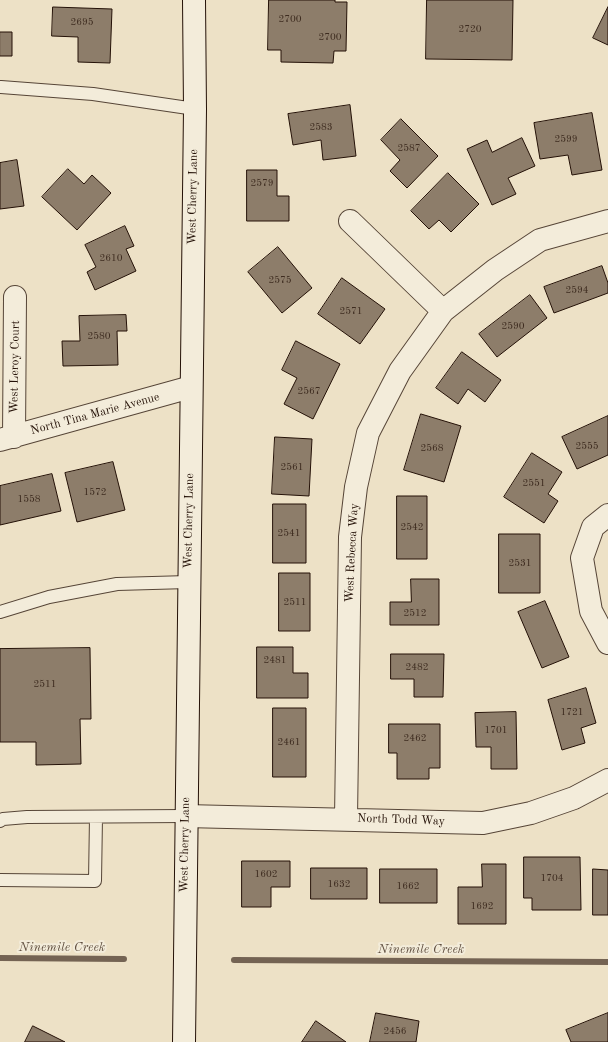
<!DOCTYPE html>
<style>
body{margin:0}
canvas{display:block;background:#ede1c6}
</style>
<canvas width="608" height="1042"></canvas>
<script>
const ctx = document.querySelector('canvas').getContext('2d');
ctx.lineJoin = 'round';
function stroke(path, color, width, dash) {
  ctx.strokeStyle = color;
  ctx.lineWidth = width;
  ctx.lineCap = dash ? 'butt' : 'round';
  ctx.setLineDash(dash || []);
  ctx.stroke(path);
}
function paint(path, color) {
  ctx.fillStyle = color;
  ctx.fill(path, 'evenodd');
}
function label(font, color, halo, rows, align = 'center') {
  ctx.font = font + ' "Old Standard TT",serif';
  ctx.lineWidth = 4;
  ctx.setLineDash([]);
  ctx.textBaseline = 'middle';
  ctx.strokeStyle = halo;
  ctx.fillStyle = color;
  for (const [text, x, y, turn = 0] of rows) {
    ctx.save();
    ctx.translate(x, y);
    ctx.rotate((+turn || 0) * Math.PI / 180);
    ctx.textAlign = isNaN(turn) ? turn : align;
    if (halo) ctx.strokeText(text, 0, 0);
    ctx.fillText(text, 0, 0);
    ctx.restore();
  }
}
stroke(new Path2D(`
 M 0,958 L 124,959
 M 234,960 L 608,962`), '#746353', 6);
const building = new Path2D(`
 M 269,0 L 335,0 L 335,2 L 347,2 L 346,51 L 334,51 L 333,63 L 281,62 L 281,50 L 268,50 Z
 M 427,0 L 513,0 L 512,60 L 426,59 Z
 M 53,7 L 112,9 L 110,63 L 78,62 L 78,37 L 52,36 Z
 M 608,7 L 608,45 L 593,38 Z
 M 0,32 L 12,32 L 12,56 L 0,56 Z
 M 350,105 L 356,156 L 323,160 L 321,140 L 293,145 L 288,114 Z
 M 592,113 L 602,170 L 572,175 L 568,155 L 540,159 L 534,123 Z
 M 401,119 L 438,156 L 407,188 L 390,171 L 400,160 L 381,140 Z
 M 522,138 L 535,166 L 508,178 L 516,194 L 492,205 L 467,149 L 487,140 L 492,152 Z
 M 17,160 L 24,206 L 0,209 L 0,163 Z
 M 68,169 L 84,184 L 92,175 L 111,193 L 77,230 L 42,197 Z
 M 247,170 L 277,170 L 277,196 L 289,196 L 289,221 L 247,221 Z
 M 448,173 L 479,204 L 451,232 L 439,220 L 429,229 L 411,211 Z
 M 125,226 L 134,246 L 126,249 L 136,271 L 95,290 L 87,272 L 96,267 L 85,245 Z
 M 278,247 L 312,288 L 282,313 L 248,272 Z
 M 602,266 L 608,283 L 608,293 L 554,313 L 544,287 Z
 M 342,278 L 385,309 L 360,344 L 318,314 Z
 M 530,295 L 547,318 L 497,357 L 479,334 Z
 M 126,315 L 127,331 L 117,331 L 118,365 L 63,366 L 62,341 L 80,341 L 79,316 Z
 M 296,341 L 340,364 L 313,419 L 284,404 L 297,378 L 282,370 Z
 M 462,352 L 501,380 L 485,402 L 468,389 L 458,404 L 436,388 Z
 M 421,414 L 461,426 L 444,482 L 404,470 Z
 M 608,416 L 608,455 L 577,469 L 562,437 Z
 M 275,437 L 312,439 L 309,496 L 272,494 Z
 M 532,453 L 562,472 L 548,494 L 558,501 L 544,523 L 504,497 Z
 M 113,462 L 125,510 L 77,522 L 65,473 Z
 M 52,474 L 61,511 L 0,525 L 0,486 Z
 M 397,496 L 427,496 L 427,559 L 397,559 Z
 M 273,504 L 306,504 L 306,563 L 273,563 Z
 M 499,534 L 540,534 L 540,593 L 499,593 Z
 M 279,573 L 310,573 L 310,631 L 279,631 Z
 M 411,579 L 439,579 L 439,625 L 390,625 L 390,602 L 411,602 Z
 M 545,601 L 569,657 L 542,668 L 518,612 Z
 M 257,647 L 293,647 L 293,673 L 308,673 L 308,698 L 257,698 Z
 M 90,648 L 91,719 L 80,719 L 81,764 L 36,765 L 36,742 L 0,742 L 0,649 Z
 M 391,654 L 444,654 L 443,697 L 414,697 L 414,679 L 391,679 Z
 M 586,688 L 596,723 L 581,728 L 585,743 L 562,750 L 548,700 Z
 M 273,708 L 306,708 L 306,777 L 273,777 Z
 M 516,712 L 517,769 L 491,769 L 491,747 L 476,747 L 475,713 Z
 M 389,724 L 440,724 L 440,768 L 429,768 L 429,779 L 397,779 L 397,753 L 389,753 Z
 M 524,857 L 580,857 L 581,910 L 532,910 L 532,898 L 524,898 Z
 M 242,861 L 290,861 L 290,887 L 271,887 L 271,907 L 242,907 Z
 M 482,864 L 506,864 L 506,924 L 458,924 L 458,887 L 482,887 Z
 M 311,868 L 367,868 L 367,899 L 311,899 Z
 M 380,869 L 437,869 L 437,903 L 380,903 Z
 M 593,869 L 608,870 L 608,915 L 593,915 Z
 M 376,1013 L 419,1021 L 416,1042 L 370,1042 Z
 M 608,1013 L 608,1042 L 571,1042 L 566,1030 Z
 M 316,1021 L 346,1042 L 302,1042 Z
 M 33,1026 L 65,1042 L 25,1042 Z`);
paint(building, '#8d7d6a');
stroke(building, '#241107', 1);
const lane = new Path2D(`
 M 1,87 L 93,94 L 195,109
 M 0,612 L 49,597 L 117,584 L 188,582
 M 0,821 L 3,819 L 27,817 L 185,816
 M 0,880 L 95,881 L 96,817`);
const street = new Path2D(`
 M 350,221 L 443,311
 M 14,437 L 15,297
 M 0,440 L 191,387
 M 608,515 L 593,527 L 582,558 L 591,611 L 608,643
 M 185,816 L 483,823 L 531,813 L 574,798 L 608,780
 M 346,818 L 350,537 L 356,487 L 368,433 L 400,371 L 443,311 L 495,270 L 540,240 L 608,221`);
const secondary = new Path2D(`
 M 184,1042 L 195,109 L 194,0`);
stroke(lane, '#564537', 14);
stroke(street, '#564537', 24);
stroke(secondary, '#241107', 24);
stroke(lane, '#f3ecda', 12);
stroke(street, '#f3ecda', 22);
stroke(secondary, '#f3ecda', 22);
label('10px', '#3e2c20', null, [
 ["2700",290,19],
 ["2695",82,22],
 ["2720",470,29],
 ["2700",330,37],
 ["2583",321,127],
 ["2599",566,139],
 ["2587",409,148],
 ["2579",262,183],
 ["2610",111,258],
 ["2575",280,280],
 ["2594",577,290],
 ["2571",351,311],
 ["2590",513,326],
 ["2580",99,336],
 ["2567",309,391],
 ["2555",587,446],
 ["2568",432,448],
 ["2561",292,467],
 ["2551",534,483],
 ["1572",95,492],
 ["1558",29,499],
 ["2542",412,527],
 ["2541",289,533],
 ["2531",520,563],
 ["2511",295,602],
 ["2512",415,613],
 ["2481",275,660],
 ["2482",417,667],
 ["2511",45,684],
 ["1721",572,712],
 ["1701",496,730],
 ["2462",415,738],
 ["2461",289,742],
 ["1602",266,874],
 ["1704",552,878],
 ["1632",339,884],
 ["1662",408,886],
 ["1692",482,906],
 ["2456",395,1031]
]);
label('12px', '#241107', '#f3ecda', [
 ["West Cherry Lane",193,197,-89],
 ["West Leroy Court",15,367,-89],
 ["North Tina Marie Avenue",95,414,-15],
 ["West Cherry Lane",189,521,-89],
 ["West Rebecca Way",352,553,-87],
 ["North Todd Way",401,820,2],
 ["West Cherry Lane",185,845,-89]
]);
label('italic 13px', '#604f40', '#f3ecda', [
 ["Ninemile Creek",62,948],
 ["Ninemile Creek",421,950]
]);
</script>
